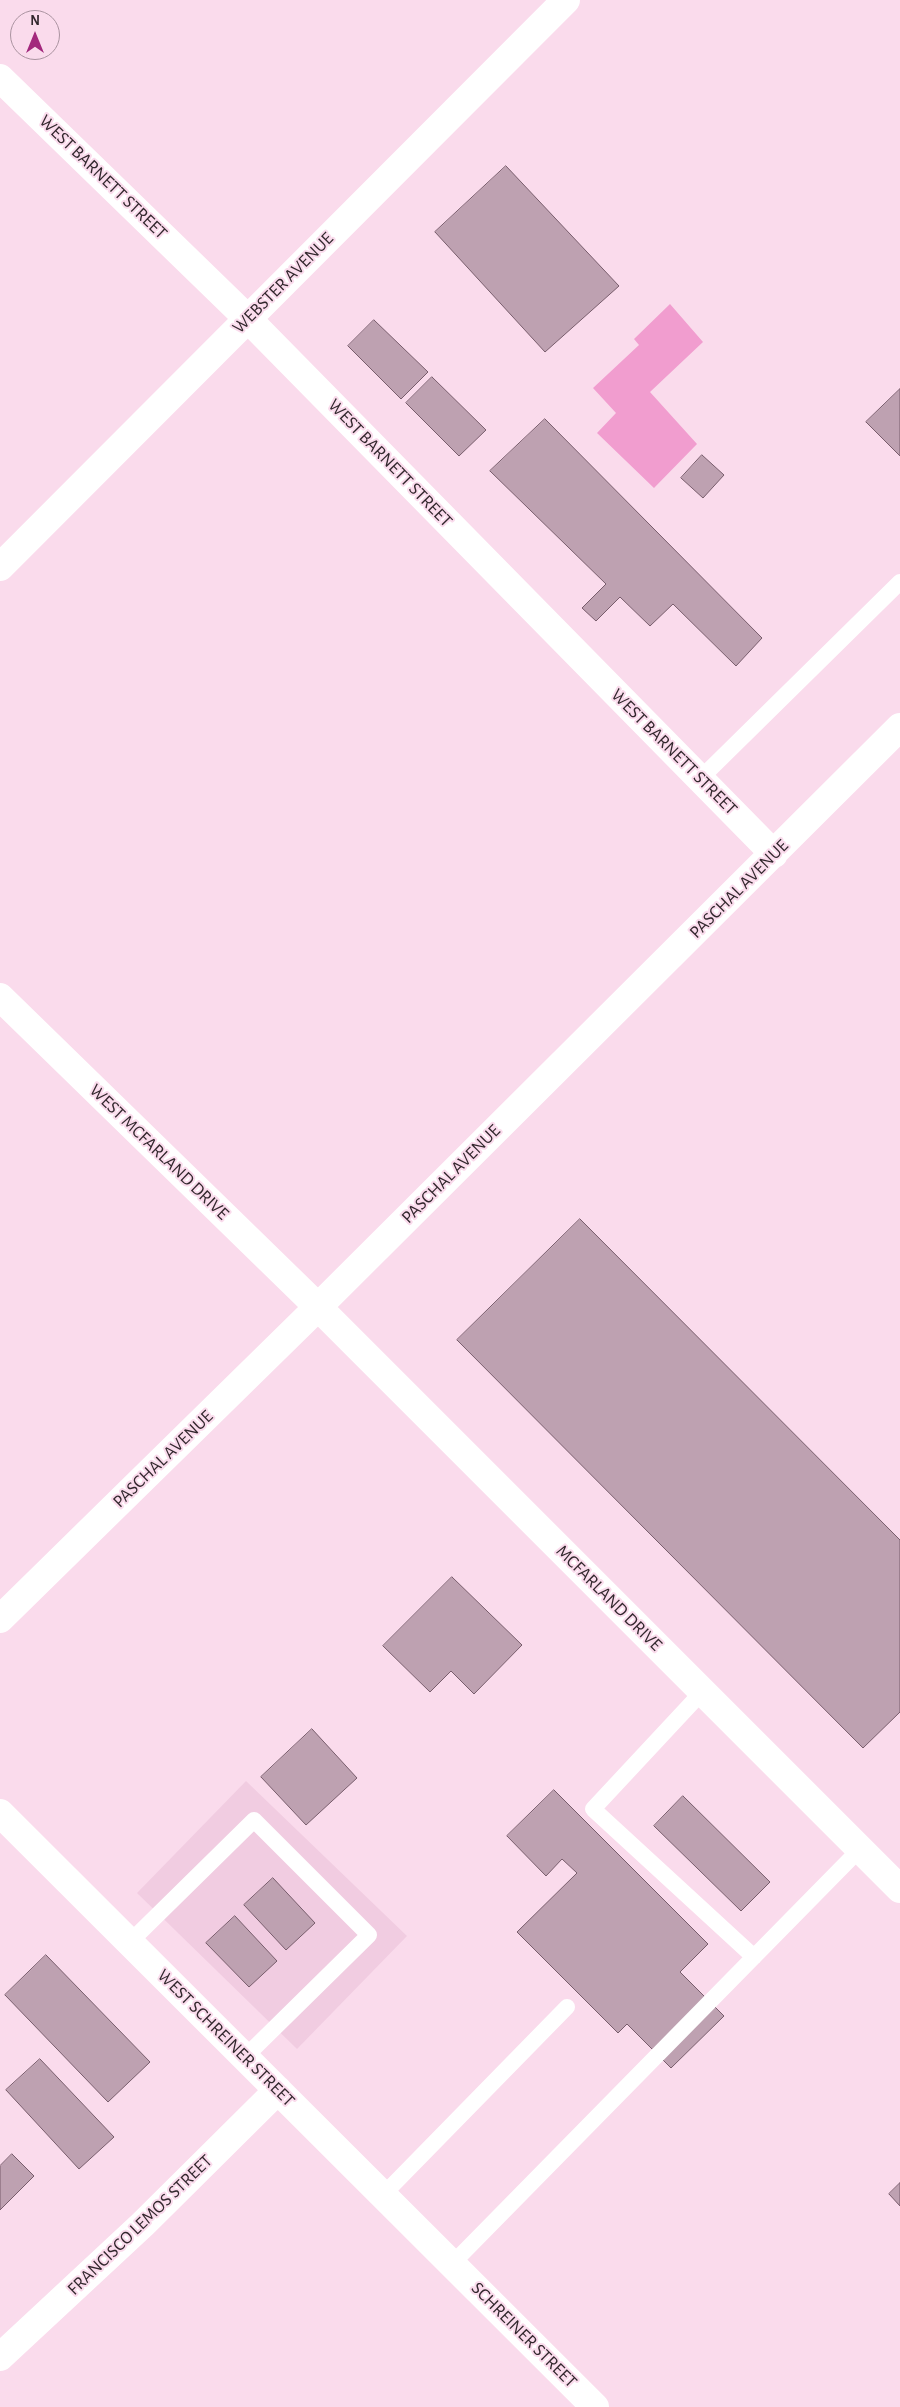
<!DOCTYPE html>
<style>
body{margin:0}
#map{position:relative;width:900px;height:2407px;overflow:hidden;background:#fadbec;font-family:"Alegreya Sans",sans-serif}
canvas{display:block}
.north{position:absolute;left:10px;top:10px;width:50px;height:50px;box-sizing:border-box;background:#fadbec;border:1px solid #aa93a0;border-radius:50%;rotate:0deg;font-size:14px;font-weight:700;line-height:20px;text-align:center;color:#32272d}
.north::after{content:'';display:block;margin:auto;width:18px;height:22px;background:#a3287d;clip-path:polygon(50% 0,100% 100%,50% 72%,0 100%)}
</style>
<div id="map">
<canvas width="900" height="2407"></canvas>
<div class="north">N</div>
</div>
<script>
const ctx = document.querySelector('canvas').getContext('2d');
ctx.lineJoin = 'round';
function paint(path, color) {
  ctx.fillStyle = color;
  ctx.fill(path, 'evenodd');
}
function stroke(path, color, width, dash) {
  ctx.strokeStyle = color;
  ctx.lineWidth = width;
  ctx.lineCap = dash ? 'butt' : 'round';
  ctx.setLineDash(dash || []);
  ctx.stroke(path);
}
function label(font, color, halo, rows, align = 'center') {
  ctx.font = font + ' "Alegreya Sans",sans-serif';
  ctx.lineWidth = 4;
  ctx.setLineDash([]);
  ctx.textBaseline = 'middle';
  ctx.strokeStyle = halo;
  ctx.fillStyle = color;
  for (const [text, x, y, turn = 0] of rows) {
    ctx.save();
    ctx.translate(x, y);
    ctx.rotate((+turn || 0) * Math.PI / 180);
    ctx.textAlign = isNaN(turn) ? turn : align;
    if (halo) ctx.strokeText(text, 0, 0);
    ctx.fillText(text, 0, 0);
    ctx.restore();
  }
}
paint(new Path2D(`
 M 246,1781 L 407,1936 L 297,2049 L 137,1893 Z`), '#f1cce1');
paint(new Path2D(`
 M 670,304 L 703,342 L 650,392 L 697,444 L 654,488 L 597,433 L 616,413 L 593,388 L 639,345 L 634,339 Z`), '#f19dcf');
const building = new Path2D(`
 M 506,166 L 619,286 L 545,352 L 435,232 Z
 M 374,320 L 428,372 L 401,399 L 348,346 Z
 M 432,377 L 486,430 L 459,456 L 406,403 Z
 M 900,389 L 900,456 L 866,422 Z
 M 545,419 L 762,638 L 736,666 L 673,604 L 650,626 L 620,597 L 596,621 L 582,608 L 606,584 L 490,471 Z
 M 702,455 L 724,475 L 703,498 L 681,478 Z
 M 580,1219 L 900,1540 L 900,1712 L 863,1748 L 457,1340 Z
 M 452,1577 L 522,1645 L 474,1694 L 451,1671 L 430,1692 L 383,1646 Z
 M 312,1729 L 357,1778 L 306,1825 L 261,1777 Z
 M 554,1790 L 708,1944 L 680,1972 L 724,2016 L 671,2068 L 627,2024 L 618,2033 L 517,1932 L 577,1873 L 562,1859 L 546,1876 L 507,1836 Z
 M 683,1796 L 770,1882 L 741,1911 L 654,1826 Z
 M 273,1878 L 315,1923 L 286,1950 L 244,1905 Z
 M 235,1916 L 277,1961 L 249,1987 L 206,1943 Z
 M 46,1955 L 150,2062 L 108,2102 L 5,1995 Z
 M 40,2059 L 114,2137 L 79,2169 L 6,2090 Z
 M 12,2154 L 34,2176 L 0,2210 L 0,2166 Z
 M 900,2183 L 900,2206 L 889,2194 Z`);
paint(building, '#bea1b1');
stroke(building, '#785d6c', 1);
stroke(new Path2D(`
 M 700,779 L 900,582
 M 703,1691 L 593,1809 L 754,1957
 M 130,1942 L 254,1820 L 369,1935 L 245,2057
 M 383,2195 L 567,2007
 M 452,2264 L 860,1849`), '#fff', 16);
stroke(new Path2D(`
 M 0,78 L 247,318 L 774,854
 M 0,567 L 566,0
 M 0,997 L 318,1307 L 900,1889
 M 0,1619 L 318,1307 L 900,727
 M 0,1813 L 595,2407
 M 0,2357 L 143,2224 L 278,2090`), '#fff', 28);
label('18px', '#32272d', '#fadbec', [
 ["WEST BARNETT STREET",103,177,44],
 ["WEBSTER AVENUE",283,283,-45],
 ["WEST BARNETT STREET",390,463,46],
 ["WEST BARNETT STREET",674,752,45],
 ["PASCHAL AVENUE",739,889,-45],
 ["WEST MCFARLAND DRIVE",159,1152,44],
 ["PASCHAL AVENUE",451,1174,-45],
 ["PASCHAL AVENUE",163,1459,-44],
 ["MCFARLAND DRIVE",609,1598,45],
 ["WEST SCHREINER STREET",226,2038,45],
 ["FRANCISCO LEMOS STREET",140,2225,-44],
 ["SCHREINER STREET",524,2335,45]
]);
</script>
